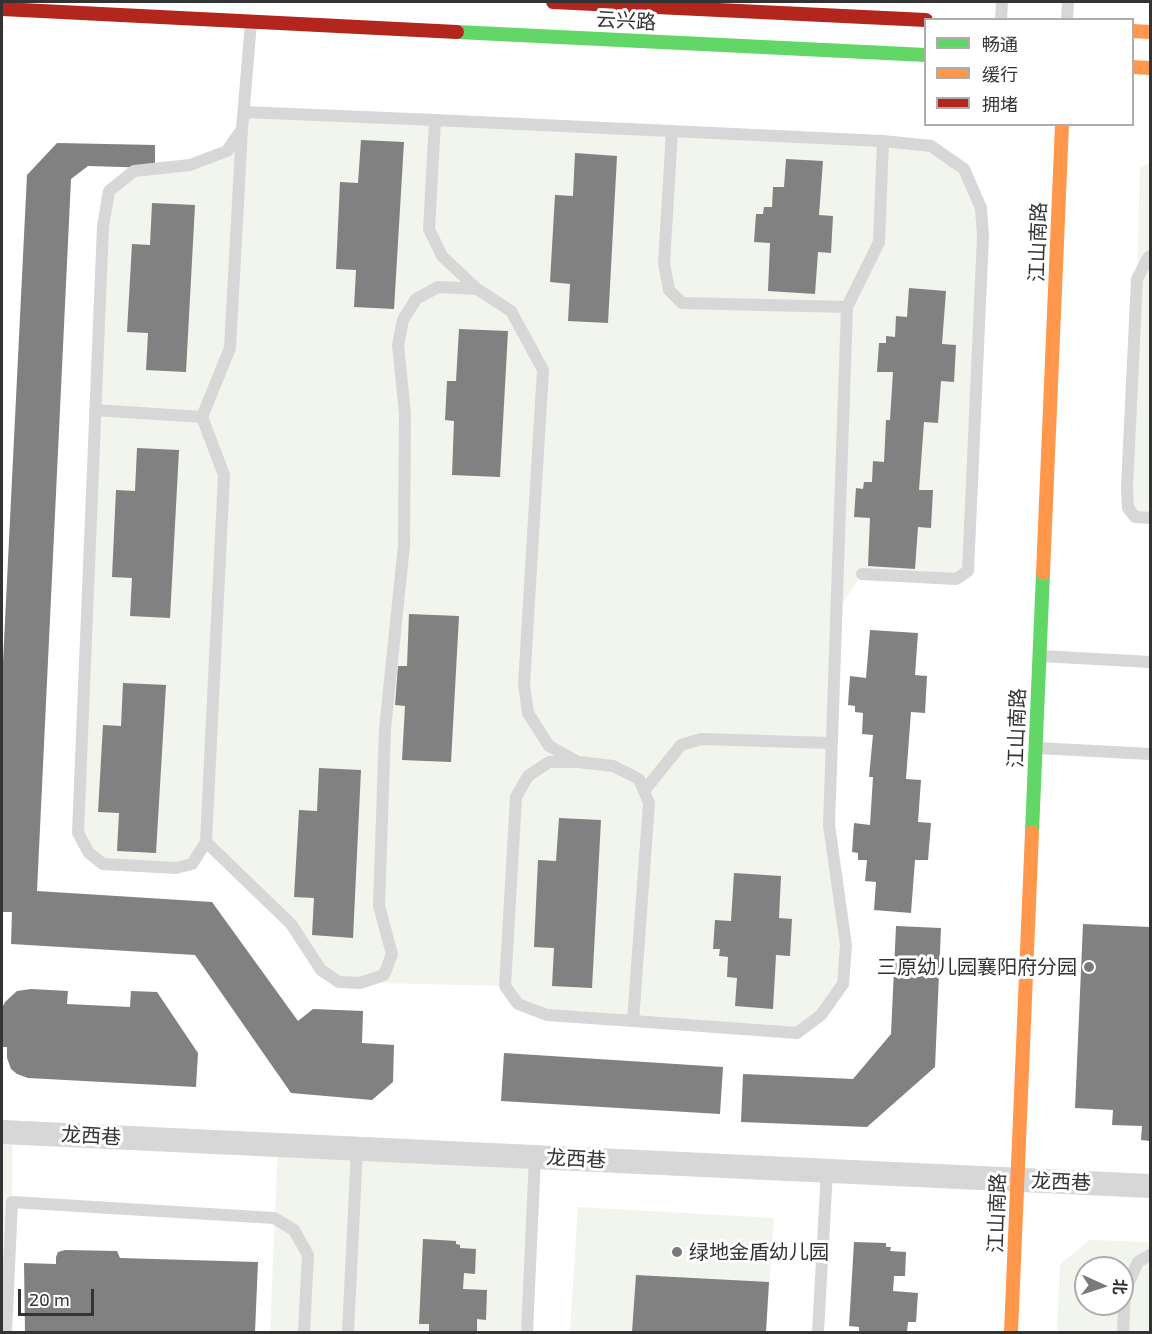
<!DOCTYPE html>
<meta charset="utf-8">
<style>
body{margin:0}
#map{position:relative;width:1152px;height:1334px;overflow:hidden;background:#fff;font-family:"Exo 2","Noto Sans SC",sans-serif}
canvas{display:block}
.frame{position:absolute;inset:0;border:3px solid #333;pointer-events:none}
.legend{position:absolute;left:924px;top:18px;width:210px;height:108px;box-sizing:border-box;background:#fff;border:2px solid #adadad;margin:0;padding:8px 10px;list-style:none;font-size:18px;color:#333}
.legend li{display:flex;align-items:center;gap:12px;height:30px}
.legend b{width:30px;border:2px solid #adadad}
.north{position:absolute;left:1074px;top:1256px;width:60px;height:60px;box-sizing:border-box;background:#fff;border:2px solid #adadad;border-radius:50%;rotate:93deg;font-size:16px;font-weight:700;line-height:24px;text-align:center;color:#333}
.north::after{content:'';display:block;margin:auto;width:21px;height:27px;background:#7a7a7a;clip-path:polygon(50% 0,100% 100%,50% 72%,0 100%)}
.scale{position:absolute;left:18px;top:1289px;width:76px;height:27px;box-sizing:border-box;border:3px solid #333;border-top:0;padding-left:8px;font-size:18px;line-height:21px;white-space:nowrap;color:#333;-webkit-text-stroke:4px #fff;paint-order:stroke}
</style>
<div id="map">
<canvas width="1152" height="1334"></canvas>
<div class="frame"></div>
<ul class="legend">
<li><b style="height:8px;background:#63d668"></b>畅通</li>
<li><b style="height:8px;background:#ff974d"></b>缓行</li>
<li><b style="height:8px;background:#b3261e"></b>拥堵</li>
</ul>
<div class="north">北</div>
<div class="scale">20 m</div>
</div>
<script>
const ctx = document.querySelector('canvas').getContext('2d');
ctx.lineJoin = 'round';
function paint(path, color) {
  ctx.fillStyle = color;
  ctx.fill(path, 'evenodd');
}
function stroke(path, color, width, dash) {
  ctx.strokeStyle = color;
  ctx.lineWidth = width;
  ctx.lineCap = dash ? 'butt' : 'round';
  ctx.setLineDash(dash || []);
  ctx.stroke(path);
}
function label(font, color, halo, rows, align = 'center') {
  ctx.font = font + ' "Exo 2","Noto Sans SC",sans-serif';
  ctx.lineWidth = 6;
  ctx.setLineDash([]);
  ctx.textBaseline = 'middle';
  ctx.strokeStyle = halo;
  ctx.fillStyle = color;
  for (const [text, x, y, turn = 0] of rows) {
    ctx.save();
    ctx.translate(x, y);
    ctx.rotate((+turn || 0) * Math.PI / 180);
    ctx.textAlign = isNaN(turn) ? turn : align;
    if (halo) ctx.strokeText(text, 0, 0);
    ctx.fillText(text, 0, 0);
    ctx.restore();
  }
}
paint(new Path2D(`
 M 244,112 L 931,146 L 964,169 L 981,208 L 968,571 L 956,579 L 862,574 L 836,613 L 829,825 L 846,945 L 843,984 L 797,1033 L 547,1015 L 518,1004 L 505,986 L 339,982 L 291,924 L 206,842 L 192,864 L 103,864 L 78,833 L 109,191 L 134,171 L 227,151 Z
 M 1150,163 L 1150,518 L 1135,517 L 1127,487 L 1137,279 L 1140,167 Z
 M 2,1132 L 13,1132 L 12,1202 L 8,1282 L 2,1281 Z
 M 278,1145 L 535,1157 L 527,1332 L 270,1332 Z
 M 578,1207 L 774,1218 L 766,1332 L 570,1332 Z
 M 1090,1240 L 1150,1242 L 1150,1332 L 1057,1332 L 1060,1264 ZM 1086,1268 L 1122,1268 L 1122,1304 L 1086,1304 Z`), '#f1f5ed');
paint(new Path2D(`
 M 361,140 L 404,142 L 394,309 L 354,307 L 356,270 L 336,269 L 340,182 L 358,183 Z
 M 57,143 L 155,145 L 155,168 L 88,166 L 71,179 L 37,891 L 212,902 L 298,1021 L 313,1009 L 363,1011 L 362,1043 L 394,1045 L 393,1082 L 372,1100 L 291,1093 L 195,955 L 11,944 L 12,912 L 2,912 L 2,682 L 27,175 Z
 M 575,153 L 617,156 L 608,323 L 568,321 L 570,284 L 550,282 L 555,195 L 573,196 Z
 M 786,159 L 823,161 L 819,215 L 833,216 L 831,253 L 818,252 L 815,294 L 768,291 L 770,243 L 754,242 L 756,214 L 763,214 L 764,207 L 772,207 L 773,187 L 784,187 Z
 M 152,203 L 195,205 L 186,372 L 146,370 L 148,333 L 127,332 L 132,244 L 150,245 Z
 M 909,288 L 946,291 L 942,344 L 956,345 L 954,382 L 941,381 L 938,423 L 924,422 L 919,490 L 933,490 L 931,528 L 918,527 L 915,569 L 868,566 L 870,518 L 854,517 L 856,488 L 863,489 L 864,482 L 872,482 L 873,461 L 884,462 L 886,420 L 890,420 L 893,372 L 877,372 L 879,343 L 886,343 L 886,336 L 895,337 L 896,316 L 907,317 Z
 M 459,329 L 508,331 L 500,477 L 452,475 L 454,421 L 445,420 L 447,381 L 456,381 Z
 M 137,448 L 179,450 L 170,618 L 130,616 L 132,578 L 112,577 L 116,490 L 135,491 Z
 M 409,614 L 459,616 L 451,762 L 402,760 L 405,706 L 395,705 L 398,666 L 407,666 Z
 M 870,630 L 918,633 L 915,675 L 927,676 L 925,713 L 911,712 L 906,779 L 921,780 L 918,822 L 931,823 L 928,860 L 915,860 L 911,913 L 874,910 L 876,882 L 865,881 L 867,860 L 858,860 L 858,853 L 852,852 L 854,823 L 870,825 L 873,777 L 869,777 L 873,735 L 862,734 L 863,713 L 855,712 L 855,706 L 848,705 L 850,676 L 866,678 Z
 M 123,683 L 166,685 L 156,853 L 117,851 L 119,813 L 98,812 L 103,725 L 121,726 Z
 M 319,768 L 361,770 L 353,938 L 312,935 L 314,898 L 294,897 L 299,810 L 317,811 Z
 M 559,818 L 601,820 L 592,988 L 552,986 L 554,948 L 534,947 L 538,860 L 556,861 Z
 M 734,873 L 781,876 L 779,918 L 792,919 L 790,956 L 776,955 L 773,1009 L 735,1006 L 737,978 L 727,977 L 728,957 L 719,956 L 720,949 L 713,949 L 715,920 L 731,921 Z
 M 1083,924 L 1150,927 L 1150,1141 L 1141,1140 L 1142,1126 L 1112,1125 L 1113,1110 L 1075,1108 Z
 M 896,926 L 941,928 L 935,1067 L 867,1127 L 741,1122 L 743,1074 L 853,1079 L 891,1034 Z
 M 31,989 L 68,991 L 67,1004 L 130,1007 L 131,991 L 157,992 L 198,1053 L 196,1087 L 28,1078 L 17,1074 L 11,1069 L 7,1058 L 7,1047 L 2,1047 L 2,1008 L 5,1002 L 17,991 Z
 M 504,1053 L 723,1067 L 720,1114 L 501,1101 Z
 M 423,1239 L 456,1241 L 456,1244 L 460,1245 L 460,1248 L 476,1249 L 475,1274 L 464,1273 L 463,1289 L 487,1290 L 486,1320 L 477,1319 L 477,1332 L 429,1332 L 429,1324 L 419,1324 Z
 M 854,1242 L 886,1243 L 886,1247 L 891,1247 L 890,1251 L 906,1252 L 905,1276 L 894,1276 L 893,1291 L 918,1293 L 916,1322 L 908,1322 L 907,1332 L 859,1332 L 859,1327 L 849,1326 Z
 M 65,1250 L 117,1251 L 120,1258 L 258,1262 L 255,1332 L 25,1332 L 24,1263 L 56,1264 L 56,1257 L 58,1252 Z
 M 636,1275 L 769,1282 L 766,1332 L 632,1332 Z`), '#818181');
stroke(new Path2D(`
 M 1001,20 L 1002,2
 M 1067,20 L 1068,2
 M 244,112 L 435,120
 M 242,129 L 230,348 L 202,417 L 224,475 L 206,842 L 192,864 L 176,868 L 103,864 L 89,853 L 78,833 L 103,226 L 109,191 L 134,171 L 190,165 L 227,151 L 242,129 L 251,23
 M 672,131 L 664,263 L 669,290 L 682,303 L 847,307
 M 1150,256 L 1148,258 L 1137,279 L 1127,487 L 1128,508 L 1135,517 L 1150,518
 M 95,410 L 202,417
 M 862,574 L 956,579 L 968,571 L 983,236 L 981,208 L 964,169 L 931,146 L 883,141
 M 1041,656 L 1150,662
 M 1037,748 L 1150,754
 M 577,762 L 549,762 L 528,776 L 516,797 L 505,986 L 518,1004 L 547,1015 L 633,1021
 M 644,791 L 681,745 L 701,739 L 831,743
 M 206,842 L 291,924 L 321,970 L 339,982 L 360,983 L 384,975 L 392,954 L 379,906 L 385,729 L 404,545 L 405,414 L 398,345 L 403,320 L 416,299 L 438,287 L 477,289 L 511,311 L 543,370 L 524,684 L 528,713 L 549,746 L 578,762 L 613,766 L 639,779 L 649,803 L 633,1021 L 797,1033 L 821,1015 L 843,984 L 846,945 L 829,825 L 847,307 L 879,242 L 883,141 L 435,120 L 429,229 L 442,256 L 477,289
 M 6,1332 L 12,1202 L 274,1218 L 294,1230 L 308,1255 L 304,1332
 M 348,1332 L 357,1149
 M 527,1332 L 535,1157
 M 818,1332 L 827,1171
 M 1123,1332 L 1125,1291 L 1138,1262 L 1150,1255`), '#d7d7d7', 12);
stroke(new Path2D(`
 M 2,1132 L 1150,1186`), '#d7d7d7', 24);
stroke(new Path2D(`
 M 457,32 L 926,55
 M 1032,832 L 1043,573`), '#63d668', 14);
stroke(new Path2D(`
 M 1132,31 L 1150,32
 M 1132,67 L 1150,68
 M 1043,573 L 1062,124
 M 1011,1332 L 1032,832`), '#ff974d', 14);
stroke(new Path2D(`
 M 553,2 L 926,20
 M 2,9 L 457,32`), '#b3261e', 14);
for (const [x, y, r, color] of [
 [1089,967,6,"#7a7a7a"],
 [677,1252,6,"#7a7a7a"]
]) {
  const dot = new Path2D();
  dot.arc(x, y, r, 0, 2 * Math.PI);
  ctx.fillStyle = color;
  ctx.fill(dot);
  stroke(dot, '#fff', 2);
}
label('20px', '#333', '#fff', [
 ["云兴路",626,21,3],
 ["江山南路",1038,242,-88],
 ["江山南路",1017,728,-88],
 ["龙西巷",91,1136,3],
 ["龙西巷",576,1159,3],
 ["龙西巷",1061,1182,2],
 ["江山南路",997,1213,-88]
]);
label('20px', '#333', '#fff', [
 ["三原幼儿园襄阳府分园",1077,967],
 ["绿地金盾幼儿园",689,1252,"left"]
], 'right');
</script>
